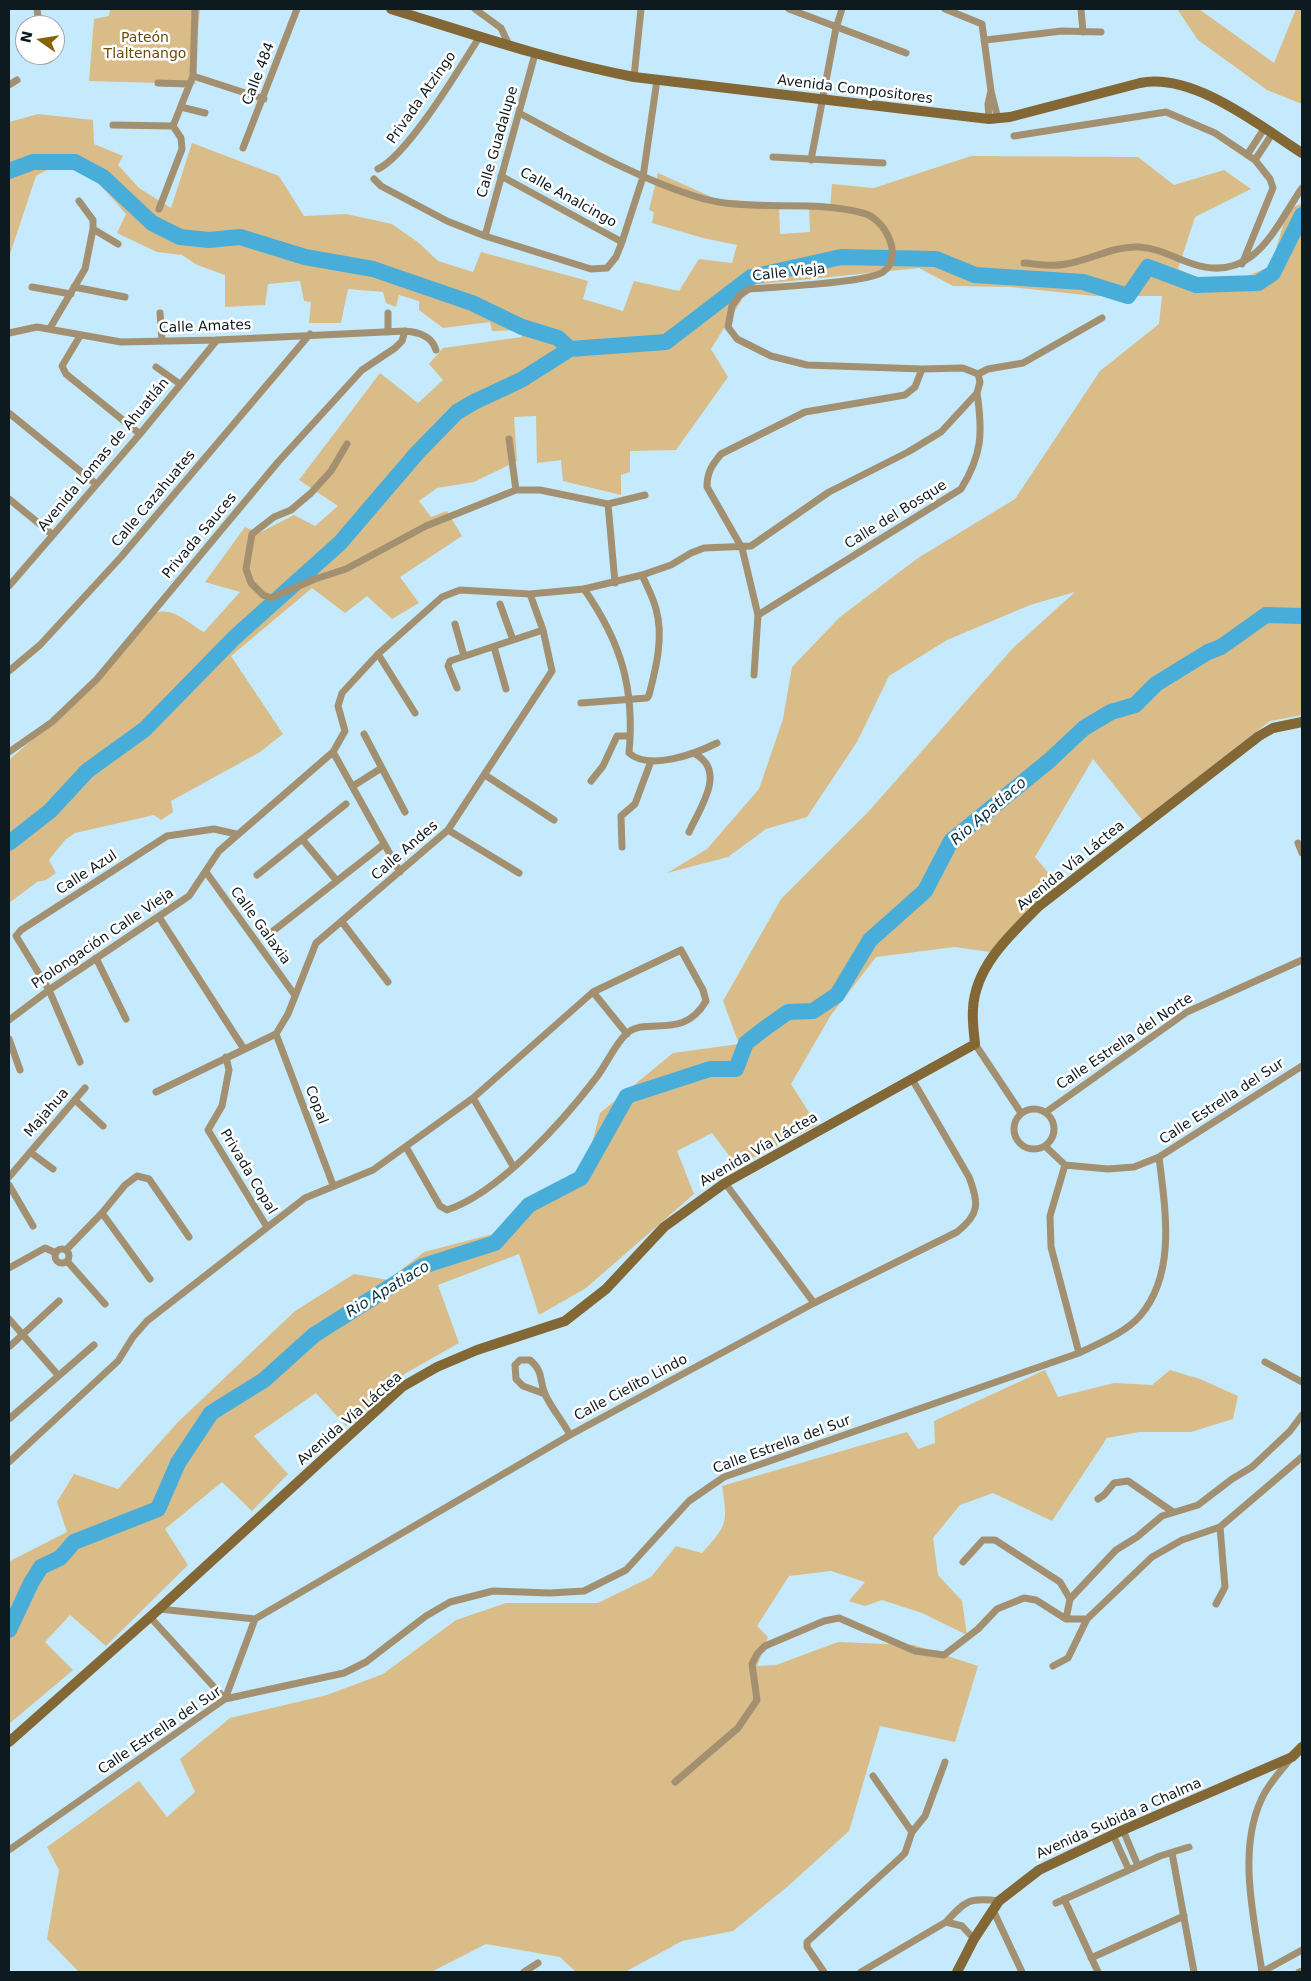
<!DOCTYPE html>
<meta charset="utf-8">
<style>
body{margin:0}
#map{position:relative;width:1311px;height:1981px;overflow:hidden;background:#c5eafd;font-family:"DejaVu Sans",sans-serif}
canvas{display:block}
.frame{position:absolute;inset:0;border:10px solid #0d1b21;pointer-events:none}
.north{position:absolute;left:15px;top:15px;width:50px;height:50px;box-sizing:border-box;background:#fff;border:1px solid #9ea4a6;border-radius:50%;rotate:283deg;font-size:14px;font-weight:700;line-height:20px;text-align:center;color:#0d1b21}
.north::after{content:'';display:block;margin:auto;width:18px;height:22px;background:#896100;clip-path:polygon(50% 0,100% 100%,50% 72%,0 100%)}
</style>
<div id="map">
<canvas width="1311" height="1981"></canvas>
<div class="frame"></div>
<div class="north">N</div>
</div>
<script>
const ctx = document.querySelector('canvas').getContext('2d');
ctx.lineJoin = 'round';
function paint(path, color) {
  ctx.fillStyle = color;
  ctx.fill(path, 'evenodd');
}
function stroke(path, color, width, dash) {
  ctx.strokeStyle = color;
  ctx.lineWidth = width;
  ctx.lineCap = dash ? 'butt' : 'round';
  ctx.setLineDash(dash || []);
  ctx.stroke(path);
}
function label(font, color, halo, rows, align = 'center') {
  ctx.font = font + ' "DejaVu Sans",sans-serif';
  ctx.lineWidth = 5;
  ctx.setLineDash([]);
  ctx.textBaseline = 'middle';
  ctx.strokeStyle = halo;
  ctx.fillStyle = color;
  for (const [text, x, y, turn = 0] of rows) {
    ctx.save();
    ctx.translate(x, y);
    ctx.rotate((+turn || 0) * Math.PI / 180);
    ctx.textAlign = isNaN(turn) ? turn : align;
    if (halo) ctx.strokeText(text, 0, 0);
    ctx.fillText(text, 0, 0);
    ctx.restore();
  }
}
paint(new Path2D(`
 M 110,9 L 200,9 L 193,76 L 196,84 L 89,81 L 94,19 L 109,16 Z
 M 1177,9 L 1199,9 L 1274,63 L 1296,9 L 1302,9 L 1302,104 L 1267,90 L 1198,40 Z
 M 38,114 L 93,120 L 94,144 L 123,156 L 118,165 L 139,188 L 171,208 L 192,143 L 279,176 L 304,216 L 346,214 L 392,224 L 419,243 L 438,261 L 473,272 L 481,252 L 588,281 L 583,299 L 623,311 L 634,281 L 679,291 L 699,259 L 732,263 L 737,245 L 703,238 L 652,223 L 654,212 L 649,210 L 658,173 L 716,199 L 779,203 L 780,234 L 810,232 L 809,207 L 830,208 L 832,184 L 874,188 L 971,156 L 1138,157 L 1174,185 L 1224,170 L 1251,189 L 1195,217 L 1178,269 L 1222,287 L 1271,266 L 1288,208 L 1302,204 L 1302,715 L 1270,721 L 1142,820 L 1093,759 L 1035,857 L 1056,882 L 990,952 L 955,947 L 876,957 L 831,1015 L 791,1084 L 817,1125 L 737,1166 L 712,1133 L 677,1151 L 694,1194 L 586,1288 L 539,1315 L 519,1254 L 438,1285 L 459,1343 L 406,1373 L 346,1426 L 316,1393 L 254,1436 L 288,1474 L 252,1511 L 222,1482 L 165,1529 L 188,1565 L 106,1646 L 70,1615 L 45,1642 L 73,1670 L 9,1724 L 9,1563 L 10,1561 L 67,1532 L 57,1502 L 74,1474 L 118,1489 L 178,1422 L 295,1311 L 354,1274 L 388,1280 L 424,1252 L 497,1233 L 536,1194 L 585,1169 L 600,1113 L 673,1053 L 739,1044 L 723,1001 L 781,899 L 869,811 L 1013,648 L 1075,592 L 1030,605 L 947,640 L 889,676 L 857,742 L 807,817 L 766,829 L 728,857 L 667,873 L 707,849 L 759,789 L 783,719 L 792,667 L 840,617 L 918,558 L 1015,499 L 1100,371 L 1159,324 L 1162,296 L 1094,296 L 1011,287 L 953,286 L 919,268 L 751,285 L 711,349 L 728,377 L 676,450 L 630,451 L 630,472 L 621,475 L 621,495 L 563,481 L 561,460 L 537,463 L 536,416 L 514,417 L 517,461 L 474,482 L 437,488 L 419,501 L 431,517 L 447,511 L 462,536 L 400,577 L 419,603 L 392,619 L 367,596 L 345,613 L 312,588 L 231,656 L 283,734 L 260,752 L 171,801 L 173,812 L 161,820 L 154,815 L 75,833 L 65,840 L 49,860 L 56,873 L 46,880 L 37,882 L 9,903 L 9,760 L 69,707 L 155,613 C 173,606 189,624 204,632 L 240,592 L 205,582 L 245,527 L 259,533 L 294,515 L 315,526 L 338,506 L 299,480 L 380,373 L 418,403 L 443,380 L 429,364 L 443,348 L 522,337 L 521,330 L 492,331 L 490,322 L 443,328 L 419,310 L 419,301 L 399,295 L 396,307 L 386,303 L 383,292 L 348,289 L 341,323 L 309,323 L 311,302 L 304,301 L 300,281 L 268,284 L 265,305 L 225,307 L 225,275 L 197,265 L 182,255 L 157,252 L 117,233 L 126,214 C 101,186 77,150 36,176 L 9,257 L 9,122 Z
 M 1045,1370 L 1058,1397 L 1114,1383 L 1152,1385 L 1170,1370 L 1200,1379 L 1238,1396 L 1233,1419 L 1191,1432 L 1139,1432 L 1107,1438 L 1052,1521 L 993,1493 L 960,1505 L 933,1538 L 938,1575 L 962,1601 L 967,1635 L 922,1613 L 882,1600 L 865,1606 L 849,1601 L 865,1582 L 831,1571 L 789,1576 L 757,1626 L 768,1637 L 757,1666 L 776,1665 L 838,1642 L 914,1645 L 978,1666 L 955,1742 L 880,1726 L 849,1831 L 787,1887 L 733,1931 L 682,1941 L 625,1972 L 576,1972 L 560,1957 L 486,1944 L 431,1972 L 79,1972 L 47,1939 L 59,1870 L 47,1847 L 139,1781 L 167,1817 L 195,1792 L 180,1759 L 230,1718 L 327,1695 L 383,1674 L 456,1620 L 506,1603 L 598,1603 L 651,1577 L 676,1546 L 702,1553 C 727,1525 728,1524 722,1486 L 907,1432 L 918,1449 L 935,1443 L 934,1421 Z`), '#dabc88');
stroke(new Path2D(`
 M 9,171 L 33,162 L 75,162 L 103,177 L 152,223 L 180,237 L 209,240 L 240,237 L 305,257 L 373,269 L 472,303 L 522,327 L 558,338 L 570,349 L 521,380 L 474,402 L 457,412 L 417,453 L 340,543 L 234,638 L 145,729 L 87,771 L 50,811 L 9,843
 M 570,349 L 666,342 L 751,277 L 841,257 L 936,259 L 975,275 L 1083,282 L 1128,296 L 1148,267 L 1196,285 L 1258,283 L 1273,273 L 1302,215
 M 9,1630 L 31,1583 L 41,1567 L 60,1558 L 74,1542 L 158,1509 L 178,1463 L 211,1413 L 264,1380 L 314,1335 L 423,1266 L 495,1243 L 529,1205 L 581,1178 L 627,1096 L 710,1069 L 736,1069 L 746,1043 L 764,1029 L 788,1012 L 813,1011 L 837,995 L 870,940 L 925,891 L 951,841 L 1050,760 L 1084,728 L 1111,712 L 1135,705 L 1156,684 L 1208,652 L 1221,647 L 1266,615 L 1302,616`), '#49add9', 16);
stroke(new Path2D(`
 M 37,9 L 39,25
 M 475,9 L 501,28 L 509,45
 M 789,9 L 906,53
 M 945,9 L 982,24 L 991,91 L 998,119
 M 1081,9 L 1083,32
 M 986,40 L 1062,31 L 1101,32
 M 193,76 L 264,99
 M 634,77 L 641,9
 M 158,83 L 190,84
 M 9,85 L 17,80
 M 181,107 L 205,113
 M 989,119 L 988,104 L 991,91
 M 113,125 L 173,126
 M 173,126 L 193,76 L 195,9
 M 1014,136 L 1166,112 L 1215,133 L 1255,160 L 1270,179 L 1273,188 L 1242,264
 M 243,148 L 297,9
 M 1247,155 L 1264,129
 M 773,157 L 883,163
 M 811,160 L 836,28 L 842,9
 M 1255,160 L 1272,134
 M 378,169 C 408,155 461,66 480,36
 M 501,176 L 622,242
 M 374,179 L 381,186 L 447,221 L 485,236 L 591,269 L 607,268 L 616,257 L 622,242 L 643,177 L 657,80
 M 159,209 L 182,149 L 181,138 L 173,126
 M 93,229 L 118,244
 M 485,236 L 535,54
 M 1024,263 C 1037,264 1053,267 1066,264 C 1091,260 1112,246 1139,247 C 1159,248 1174,258 1193,264 C 1254,284 1274,229 1302,188
 M 32,287 L 71,294
 M 74,287 L 125,297
 M 160,313 L 162,341
 M 50,328 L 85,269 L 93,229 L 93,220 L 79,201
 M 388,332 L 388,313
 M 9,333 L 37,327 L 121,342 L 217,340 L 405,331 C 419,332 432,336 436,350
 M 80,336 L 62,366 L 66,374 L 140,434
 M 156,367 L 180,384
 M 978,374 L 988,369 L 1023,363 L 1102,318
 M 9,413 L 96,484
 M 509,439 L 516,490
 M 347,444 L 331,471 L 311,493 L 291,510 L 274,517 L 252,534 L 246,569 L 251,583 L 263,595 L 271,598 L 315,579 L 346,569 L 426,526 L 516,490 L 540,490 L 608,504 L 645,495
 M 9,499 L 53,535
 M 608,504 L 615,583
 M 9,586 L 140,434 L 217,340
 M 584,589 C 621,642 635,688 629,753 C 649,771 695,754 717,743
 M 500,604 L 513,640
 M 758,615 L 961,489 C 982,455 983,433 977,393
 M 455,624 L 464,656
 M 494,647 L 506,689
 M 378,654 L 415,713
 M 9,671 L 40,645 L 121,557 L 310,334
 M 754,675 L 758,615 L 742,548 L 707,487 C 707,472 712,465 721,454 L 805,412 L 905,395 L 915,387 L 922,369
 M 457,688 L 448,666 L 450,661 L 543,630
 M 581,703 L 647,698 L 649,695 C 656,668 664,637 656,609 C 653,597 647,586 642,575
 M 364,734 L 405,812
 M 9,752 L 52,722 L 97,679 L 278,462 L 362,370 L 395,348 L 402,341 L 405,331
 M 333,752 L 400,872
 M 485,775 L 554,820
 M 591,781 L 603,766 L 617,736 L 630,736
 M 353,786 L 380,769
 M 448,830 L 519,873
 M 689,832 C 700,808 727,771 695,754
 M 302,839 L 337,881
 M 1298,843 L 1302,853
 M 622,847 L 621,816 L 635,804 L 651,761
 M 206,872 L 294,994
 M 257,875 L 346,804
 M 159,917 L 244,1049
 M 342,922 L 388,982
 M 268,935 L 384,844
 M 96,958 L 126,1019
 M 593,992 L 627,1034
 M 9,1020 L 49,990 L 189,896 L 219,851 L 333,752 L 345,731 L 338,706 L 342,693 L 378,654 L 442,597 L 460,590 L 530,594 L 584,589 L 642,575 L 671,565 L 691,553 L 704,548 L 751,546 L 829,492 L 908,452 L 941,432 L 977,393 L 980,382 L 978,374 L 963,368 L 922,369 L 807,365 L 771,356 L 737,339 L 728,327 L 732,306 L 739,296 L 749,289 C 773,287 868,283 883,272 C 905,256 884,218 863,213 C 808,198 748,214 694,196 C 632,176 576,143 519,113
 M 276,1034 L 288,1014 L 316,943 L 448,830 L 552,671 L 543,630 L 530,594
 M 276,1034 L 333,1185
 M 9,1039 L 20,1070
 M 975,1044 L 1021,1113
 M 226,1057 L 229,1070 L 222,1106 L 208,1130 L 267,1227
 M 80,1062 L 49,990 L 16,936 L 21,930 L 167,836 L 214,829 L 236,834
 M 156,1092 L 276,1034
 M 473,1098 L 513,1166
 M 75,1100 L 103,1126
 M1014 1129a20 20 0 1 1 40 0a20 20 0 1 1-40 0Z
 M 1046,1112 L 1187,1012 L 1302,960
 M 1045,1146 L 1065,1165 L 1108,1169 L 1134,1167 L 1159,1157 L 1302,1066
 M 30,1152 L 53,1169
 M 1065,1165 L 1050,1216 L 1051,1247 L 1079,1353
 M 9,1177 L 85,1088
 M 725,1183 L 814,1303
 M 9,1185 L 33,1226
 M 102,1213 L 150,1279
 M55 1256a7 7 0 1 1 14 0a7 7 0 1 1-14 0Z
 M 66,1250 L 102,1213 L 125,1185 L 137,1176 L 149,1179 L 189,1237
 M 67,1261 L 105,1304
 M 9,1268 L 45,1248 L 56,1253
 M 9,1319 L 58,1375
 M 9,1347 L 59,1301
 M 1265,1362 L 1302,1382
 M 545,1394 L 523,1386 L 516,1379 L 515,1365 L 520,1360 L 530,1360 C 544,1372 539,1380 545,1394 C 551,1408 563,1421 570,1435
 M 9,1419 L 94,1345
 M 9,1462 L 118,1361 L 133,1337 L 147,1321 L 305,1198 L 373,1170 L 473,1098 L 593,992 L 681,950 L 703,990 L 706,1001 C 682,1042 647,1015 626,1034 C 614,1046 606,1065 596,1078 C 563,1121 499,1193 447,1210 L 440,1206 L 406,1147
 M 1098,1499 L 1104,1495 L 1114,1483 L 1128,1481 L 1173,1512
 M 963,1562 L 983,1540 L 995,1540 L 1060,1582 L 1070,1599
 M 1216,1604 L 1225,1587 L 1220,1527
 M 159,1609 L 255,1619 L 570,1435 L 814,1303 L 957,1232 C 980,1214 979,1203 969,1177 L 912,1079
 M 150,1617 L 225,1699 L 255,1619
 M 1066,1619 L 1070,1599 L 1116,1550 L 1137,1537 L 1162,1516 L 1198,1505 L 1232,1479 L 1252,1467 L 1290,1431 L 1302,1415
 M 1066,1619 L 1087,1619 L 1152,1557 L 1182,1540 L 1220,1527 L 1302,1457
 M 1053,1666 L 1068,1658 L 1087,1619
 M 675,1782 L 738,1728 L 757,1700 L 752,1664 L 757,1654 L 765,1646 L 824,1621 L 839,1618 L 915,1651 L 944,1655 L 978,1629 L 997,1609 L 1024,1598 L 1036,1600 L 1066,1619
 M 1123,1830 L 1138,1866
 M 912,1832 L 925,1816 L 945,1762
 M 1113,1835 L 1129,1870
 M 9,1850 L 225,1699 L 344,1673 L 366,1662 L 426,1616 L 450,1602 L 493,1591 L 550,1593 L 584,1591 L 626,1570 L 689,1501 L 724,1477 L 1079,1353 C 1099,1343 1125,1333 1140,1316 C 1177,1273 1165,1208 1159,1157
 M 1172,1853 L 1194,1972
 M 1064,1899 L 1098,1972
 M 1056,1903 L 1160,1856 L 1189,1847
 M 993,1910 L 1022,1972
 M 946,1922 C 966,1900 970,1897 999,1901
 M 1091,1958 L 1184,1916
 M 524,1972 L 538,1963
 M 824,1972 L 807,1947 L 807,1942 L 900,1858 L 905,1853 L 912,1832 L 873,1776
 M 861,1972 L 946,1922 L 962,1926 L 974,1939
 M 1262,1972 C 1254,1918 1237,1850 1262,1798 C 1269,1783 1281,1771 1291,1758
 M 1262,1972 L 1302,1950
 M 1299,1972 L 1302,1971`), '#a39070', 7);
stroke(new Path2D(`
 M 391,9 C 472,34 551,61 634,77 L 989,119 L 1010,117 L 1140,83 C 1193,72 1260,126 1302,153
 M 9,1742 L 159,1609 L 402,1387 L 437,1367 L 477,1350 L 565,1321 L 606,1289 L 664,1227 L 725,1183 L 975,1044 C 974,1033 972,1021 973,1009 C 975,966 1011,934 1039,906 L 1259,736 L 1273,728 L 1302,722
 M 957,1972 L 974,1939 L 999,1901 L 1039,1870 L 1123,1830 L 1292,1757 L 1302,1747`), '#836735', 10);
label('14px', '#694b0a', '#fff', [
 ["Pateón",145,38],
 ["Tlaltenango",145,54]
]);
label('14px', '#0d1b21', '#fff', [
 ["Calle 484",259,74,-69],
 ["Avenida Compositores",855,90,7],
 ["Privada Atzingo",422,98,-55],
 ["Calle Guadalupe",498,142,-74],
 ["Calle Analcingo",568,198,29],
 ["Calle Vieja",789,273,-6],
 ["Calle Amates",205,327,-2],
 ["Avenida Lomas de Ahuatlán",104,455,-50],
 ["Calle Cazahuates",154,499,-50],
 ["Calle del Bosque",896,515,-32],
 ["Privada Sauces",200,536,-50],
 ["Calle Andes",405,851,-41],
 ["Avenida Vía Láctea",1071,866,-39],
 ["Calle Azul",87,873,-33],
 ["Calle Galaxia",260,926,54],
 ["Prolongación Calle Vieja",103,939,-34],
 ["Calle Estrella del Norte",1125,1042,-34],
 ["Calle Estrella del Sur",1222,1102,-33],
 ["Copal",316,1105,69],
 ["Majahua",47,1113,-49],
 ["Avenida Vía Láctea",759,1150,-30],
 ["Privada Copal",248,1172,59],
 ["Calle Cielito Lindo",631,1388,-28],
 ["Avenida Vía Láctea",350,1419,-41],
 ["Calle Estrella del Sur",782,1445,-20],
 ["Calle Estrella del Sur",160,1731,-34],
 ["Avenida Subida a Chalma",1119,1819,-24]
]);
label('italic 15px', '#033144', '#fff', [
 ["Rio Apatlaco",989,812,-41],
 ["Rio Apatlaco",388,1290,-31]
]);
</script>
